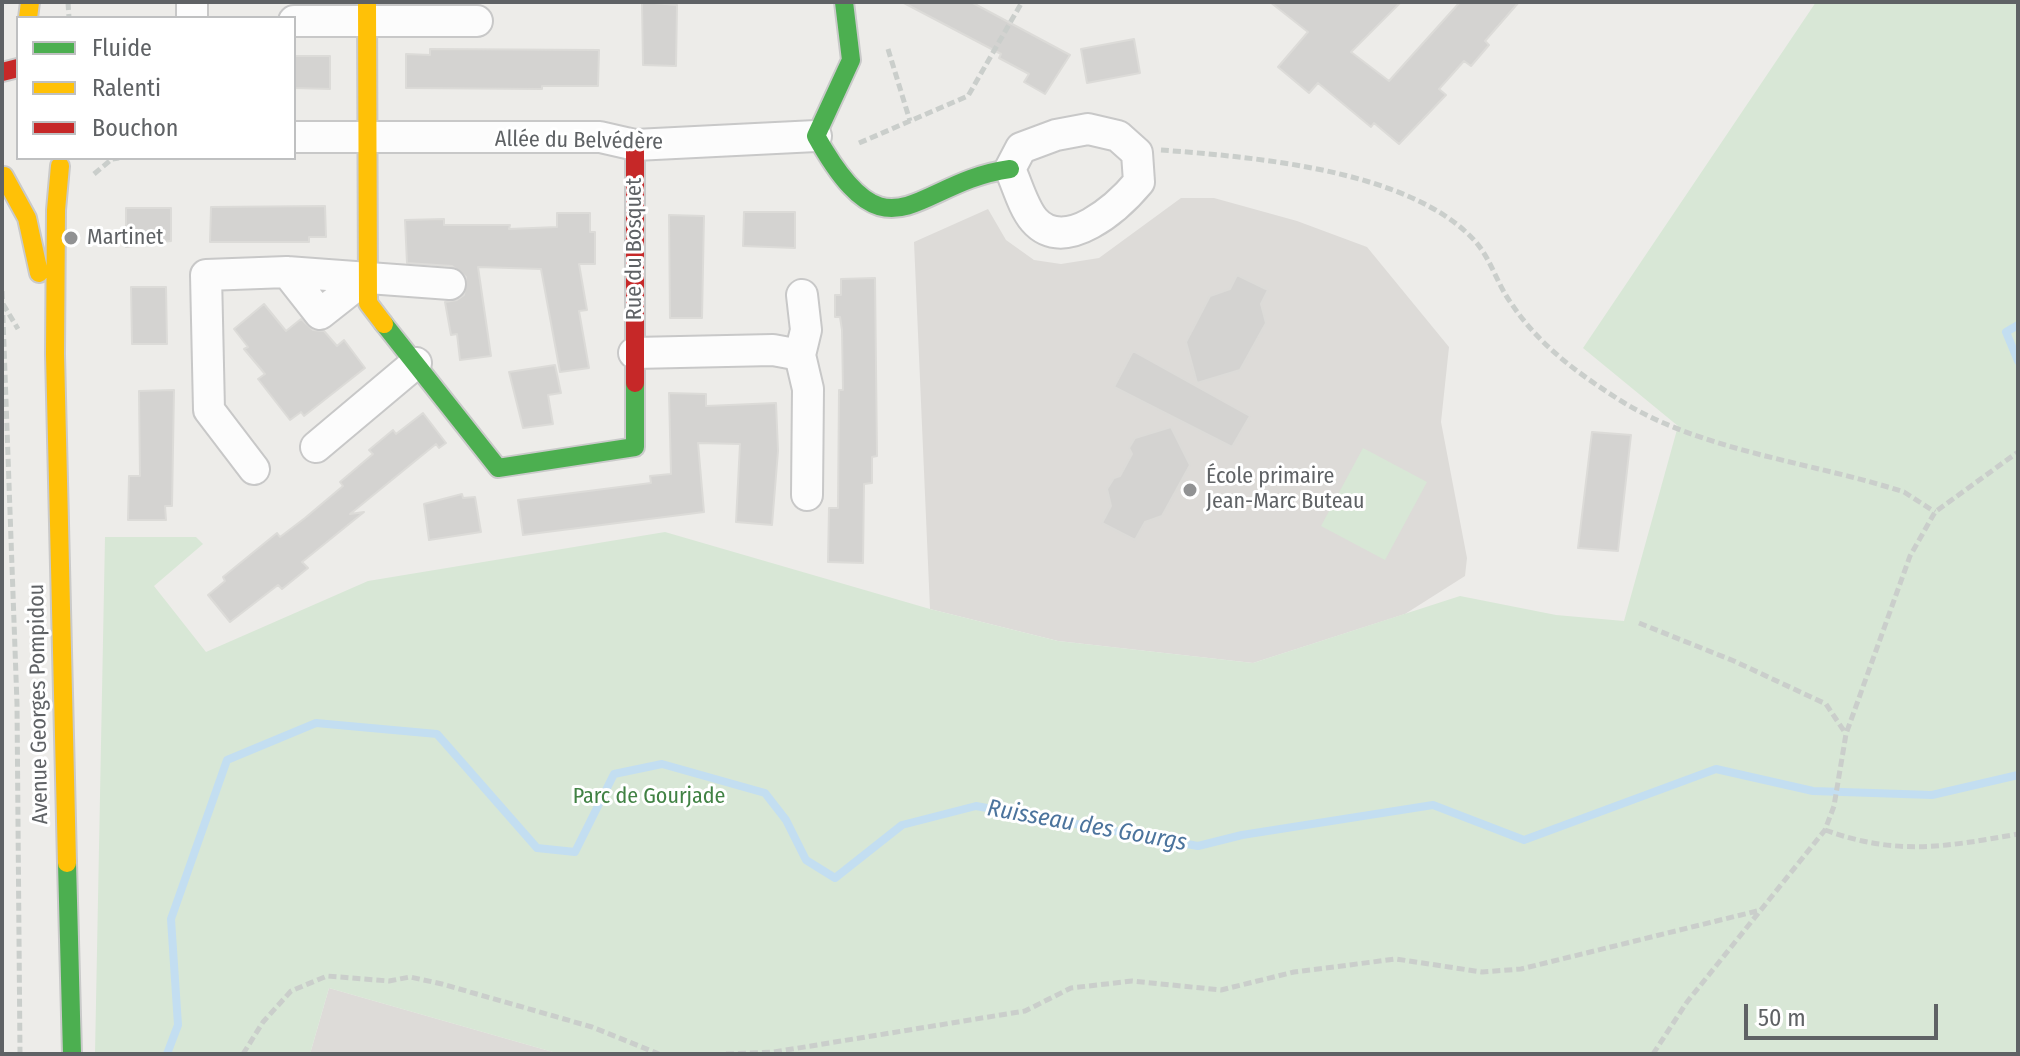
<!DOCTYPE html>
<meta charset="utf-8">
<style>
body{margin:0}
#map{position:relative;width:2020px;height:1056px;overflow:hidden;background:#edece9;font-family:"Fira Sans Condensed",sans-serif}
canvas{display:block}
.frame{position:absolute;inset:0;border:4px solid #5f6265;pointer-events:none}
.legend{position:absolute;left:16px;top:16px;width:280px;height:144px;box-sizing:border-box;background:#fff;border:2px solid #bfc0c1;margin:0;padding:10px 14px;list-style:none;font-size:24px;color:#5f6265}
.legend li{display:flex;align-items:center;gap:16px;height:40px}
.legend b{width:40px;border:2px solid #bfc0c1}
.scale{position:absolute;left:1744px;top:1004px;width:194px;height:36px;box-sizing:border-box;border:4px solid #5f6265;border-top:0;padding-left:10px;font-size:24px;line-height:28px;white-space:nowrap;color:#5f6265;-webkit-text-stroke:6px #fff;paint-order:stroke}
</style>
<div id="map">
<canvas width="2020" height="1056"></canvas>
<div class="frame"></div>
<ul class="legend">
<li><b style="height:10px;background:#4caf50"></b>Fluide</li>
<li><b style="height:10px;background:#ffc107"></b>Ralenti</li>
<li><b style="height:10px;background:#c62828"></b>Bouchon</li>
</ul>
<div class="scale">50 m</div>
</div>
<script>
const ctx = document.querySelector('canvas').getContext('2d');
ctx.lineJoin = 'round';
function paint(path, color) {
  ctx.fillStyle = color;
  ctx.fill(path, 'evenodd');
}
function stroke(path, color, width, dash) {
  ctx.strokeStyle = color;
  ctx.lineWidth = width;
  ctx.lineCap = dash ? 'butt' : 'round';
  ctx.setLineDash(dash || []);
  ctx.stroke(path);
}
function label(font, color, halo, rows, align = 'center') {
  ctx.font = font + ' "Fira Sans Condensed",sans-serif';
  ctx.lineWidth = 6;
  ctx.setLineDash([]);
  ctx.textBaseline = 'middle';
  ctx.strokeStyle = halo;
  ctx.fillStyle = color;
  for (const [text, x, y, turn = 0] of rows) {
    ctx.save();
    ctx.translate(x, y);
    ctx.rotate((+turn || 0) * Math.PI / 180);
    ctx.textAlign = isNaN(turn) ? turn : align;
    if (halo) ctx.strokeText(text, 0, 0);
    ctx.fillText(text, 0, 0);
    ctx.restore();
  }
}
paint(new Path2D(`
 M 1181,198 L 1214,198 L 1297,221 L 1367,247 L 1449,347 L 1441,422 L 1467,558 L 1465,576 L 1405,614 L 1253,663 L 1058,641 L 930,609 L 914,242 L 988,209 L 1006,240 L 1034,260 L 1061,264 L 1099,258 Z
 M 329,988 L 560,1054 L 310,1054 Z`), '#dddbd8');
paint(new Path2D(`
 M 1816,2 L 2018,2 L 2018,1054 L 560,1054 L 329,988 L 310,1054 L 95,1054 L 105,537 L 196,537 L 203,544 L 154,586 L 206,652 L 368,581 L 665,532 L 930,609 L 1058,641 L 1253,663 L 1460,596 L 1556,615 L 1624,621 L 1678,426 L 1583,348 Z
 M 1363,448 L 1427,482 L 1385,560 L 1321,526 Z`), '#d8e7d6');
stroke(new Path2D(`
 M 2018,325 L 2006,332 L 2018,361
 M 167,1054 L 178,1025 L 171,919 L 227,760 L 316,723 L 437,734 L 537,848 L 575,852 L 614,774 L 662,764 L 765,793 L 786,820 L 806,860 L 835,878 L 902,825 L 976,806 L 1198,846 L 1242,835 L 1433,805 L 1524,840 L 1716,769 L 1813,791 L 1932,795 L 2018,775`), '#c3def1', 8);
const building = new Path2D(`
 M 642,2 L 677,5 L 676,66 L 643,65 Z
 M 902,2 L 971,2 L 1070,55 L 1045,94 L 1024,82 L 1029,74 L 999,58 L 1001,54 Z
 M 1270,2 L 1401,2 L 1351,52 L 1389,81 L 1460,2 L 1519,2 L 1485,41 L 1489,45 L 1471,66 L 1464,61 L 1439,89 L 1446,95 L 1399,144 L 1374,123 L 1371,127 L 1318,83 L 1309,93 L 1278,67 L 1308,32 Z
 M 1134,39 L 1140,73 L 1087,83 L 1081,49 Z
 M 430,49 L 599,50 L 598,86 L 542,86 L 542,89 L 406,88 L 406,54 L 430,55 Z
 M 294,56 L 330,56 L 330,89 L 294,88 Z
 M 325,206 L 326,237 L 309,237 L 309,242 L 210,242 L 211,207 Z
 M 126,208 L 171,208 L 171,241 L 126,247 Z
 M 744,212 L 795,212 L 795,248 L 743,246 Z
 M 557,213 L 590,213 L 590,232 L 595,232 L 595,264 L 579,264 L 587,310 L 579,311 L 589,368 L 560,372 L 541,269 L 478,267 L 491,356 L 460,360 L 457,334 L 451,335 L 445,302 L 457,300 L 464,295 L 466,277 L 452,266 L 407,263 L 405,220 L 444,219 L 444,225 L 510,225 L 509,229 L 557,227 Z
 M 669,215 L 704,216 L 702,318 L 670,318 Z
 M 1237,275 L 1268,290 L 1261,304 L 1266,323 L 1240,370 L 1197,383 L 1186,342 L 1210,296 L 1230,289 Z
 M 875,278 L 877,456 L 872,457 L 872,483 L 864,484 L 863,563 L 828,562 L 829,508 L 838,508 L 839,390 L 843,390 L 842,330 L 840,317 L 835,317 L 835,295 L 841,295 L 841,279 Z
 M 131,287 L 166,287 L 167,344 L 132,344 Z
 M 264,304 L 286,331 L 301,319 L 313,330 L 324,331 L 337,346 L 344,340 L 365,368 L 304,416 L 301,412 L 290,420 L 258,379 L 265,374 L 244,349 L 248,347 L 234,329 Z
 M 1133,351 L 1250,416 L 1232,447 L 1114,387 Z
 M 555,365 L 561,393 L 548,395 L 553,424 L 523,428 L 509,372 Z
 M 174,390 L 172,506 L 165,506 L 166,520 L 128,520 L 129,476 L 140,476 L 139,391 Z
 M 669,393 L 706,394 L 706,406 L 776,403 L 778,451 L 772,525 L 736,522 L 740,444 L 698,443 L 704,512 L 523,535 L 518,500 L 651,483 L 650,476 L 671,474 Z
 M 423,413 L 446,443 L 439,448 L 436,444 L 350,514 L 364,512 L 302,562 L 308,568 L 282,589 L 278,585 L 230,622 L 208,595 L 225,581 L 223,577 L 277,533 L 280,537 L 305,518 L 343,486 L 340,482 L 373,454 L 369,450 L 393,430 L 396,434 Z
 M 1171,427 L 1190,465 L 1162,516 L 1145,522 L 1135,540 L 1102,523 L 1111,506 L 1107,489 L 1114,478 L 1120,476 L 1132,454 L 1129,448 L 1135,438 Z
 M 1592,432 L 1631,435 L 1618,551 L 1578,548 Z
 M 462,494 L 463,498 L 475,497 L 481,532 L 429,540 L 424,504 Z`);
paint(building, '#d4d3d1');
stroke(building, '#dcdbd8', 2);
const street = new Path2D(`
 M 192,18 L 192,2
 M 294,21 L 477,21
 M 1088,129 L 1118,136 L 1137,153 L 1139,182 C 1119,206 1065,256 1034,220 C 1023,207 1017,184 1010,169 L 1021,148 L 1056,135 Z
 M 294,137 L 600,137 L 635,145 L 816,136
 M 287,272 L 320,314 L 367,277
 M 802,295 L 806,330 L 800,355 L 808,389 L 807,495
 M 634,353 L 773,350 L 800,355
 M 316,447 L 416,363
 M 254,469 L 209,410 L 206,275 L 287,272 L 450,284`);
const fast = new Path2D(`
 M 844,2 L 851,60 L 816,136 C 889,267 914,182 1010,169
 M 384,324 L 498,468 L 635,447 L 635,383
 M 67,863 L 72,1054`);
const slow = new Path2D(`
 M 367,2 L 368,303 L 384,324
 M 28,18 L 30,2
 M 60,166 L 56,210 L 55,354 L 67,863
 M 4,176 L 27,218 L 39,273`);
const jam = new Path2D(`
 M 2,72 L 18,68
 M 635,145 L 635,383`);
stroke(street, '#c8c8c8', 34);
stroke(fast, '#cacaca', 22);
stroke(slow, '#cacaca', 22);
stroke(jam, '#cacaca', 22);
stroke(new Path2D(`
 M 68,2 L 69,18
 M 888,49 L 910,121
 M 859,143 L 968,96 L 1022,2
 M 1161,150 C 1252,157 1409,169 1475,241 C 1491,259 1497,284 1511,303 C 1539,345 1576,372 1618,399 C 1699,451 1812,462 1904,492 L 1935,512
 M 94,174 L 112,159 L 119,158
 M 2,291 L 17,704 L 20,1054
 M 3,304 L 18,329
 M 1639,623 L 1734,661 L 1826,704 L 1846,734
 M 1825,830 C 1897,856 1945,847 2018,834
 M 243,1054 L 263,1022 L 291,991 L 327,976 L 389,981 L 410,977 L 442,984 L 592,1027 L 659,1054
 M 726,1054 L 774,1052 L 1025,1011 L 1071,988 L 1132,981 L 1221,990 L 1294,972 L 1396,959 L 1482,972 L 1521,969 L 1757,911
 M 1653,1054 L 1687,1002 L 1825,830 L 1834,806 L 1846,734 L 1910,556 L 1935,512 L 2018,452`), '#cacecb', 5, [8, 4]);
stroke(street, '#fcfcfc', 30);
stroke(fast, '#4caf50', 18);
stroke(slow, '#ffc107', 18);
stroke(jam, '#c62828', 18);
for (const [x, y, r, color] of [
 [71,238,8,"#919293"],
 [1190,490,8,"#919293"]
]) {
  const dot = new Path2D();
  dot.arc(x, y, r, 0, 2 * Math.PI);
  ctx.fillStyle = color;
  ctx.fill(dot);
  stroke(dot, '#fff', 3);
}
label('22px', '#5f6265', '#fff', [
 ["Allée du Belvédère",579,141,1],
 ["Rue du Bosquet",635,249,-90],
 ["Avenue Georges Pompidou",39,704,-91]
]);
label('22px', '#5f6265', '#fff', [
 ["Martinet",87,238],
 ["École primaire",1206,477],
 ["Jean-Marc Buteau",1206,502]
], 'left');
label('22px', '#418244', '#fff', [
 ["Parc de Gourjade",649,797]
]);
label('italic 24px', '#4c749d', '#fff', [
 ["Ruisseau des Gourgs",1087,826,10]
]);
</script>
